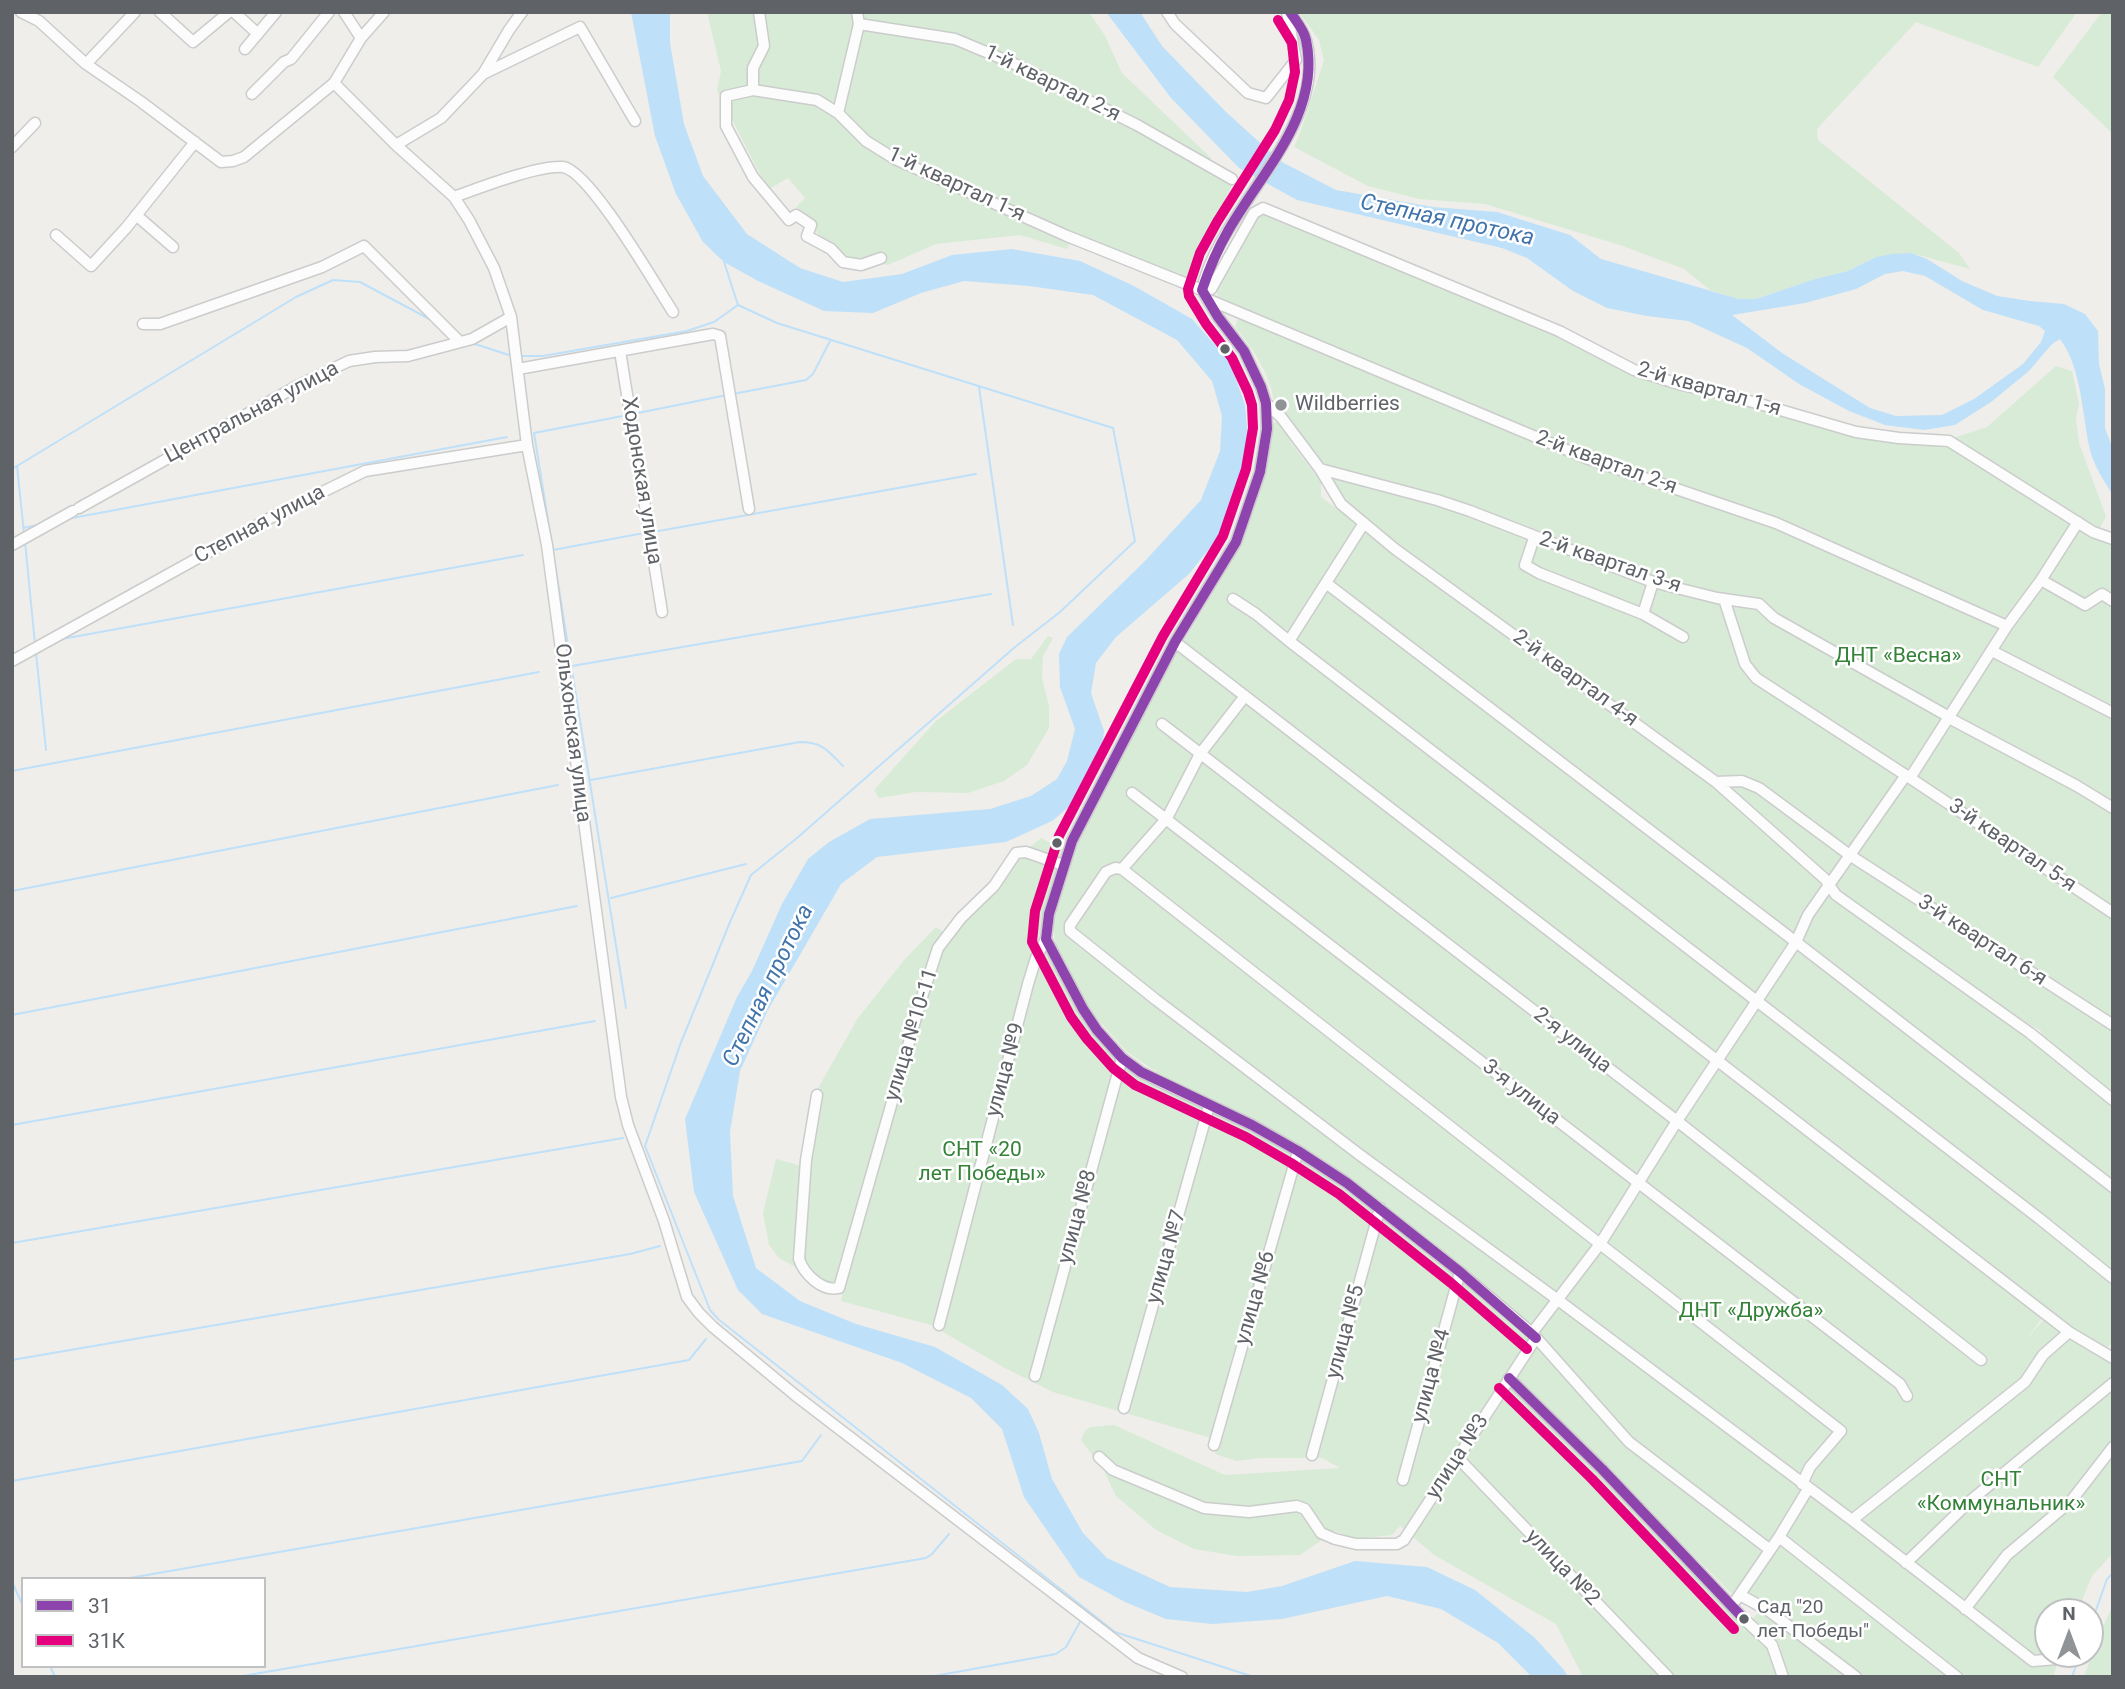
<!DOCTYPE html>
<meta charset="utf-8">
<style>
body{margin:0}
#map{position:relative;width:2125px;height:1689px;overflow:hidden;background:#efeeea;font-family:Roboto,sans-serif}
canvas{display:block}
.frame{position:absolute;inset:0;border:14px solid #5f6368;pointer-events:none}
.legend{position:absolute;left:21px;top:1577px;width:245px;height:91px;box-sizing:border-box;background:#fff;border:2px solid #bfc1c3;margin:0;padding:9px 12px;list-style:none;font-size:21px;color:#5f6368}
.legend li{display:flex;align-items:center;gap:14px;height:35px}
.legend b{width:35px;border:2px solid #bfc1c3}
.north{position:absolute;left:2034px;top:1598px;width:70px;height:70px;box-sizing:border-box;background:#fff;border:2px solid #bfc1c3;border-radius:50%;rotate:0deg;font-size:19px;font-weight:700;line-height:28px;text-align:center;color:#5f6368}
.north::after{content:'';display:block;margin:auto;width:24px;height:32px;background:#919496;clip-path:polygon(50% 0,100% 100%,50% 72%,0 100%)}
</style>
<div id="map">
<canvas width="2125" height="1689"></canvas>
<div class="frame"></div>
<ul class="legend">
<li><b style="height:9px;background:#8e44ad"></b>31</li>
<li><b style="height:9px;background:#e5007d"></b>31К</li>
</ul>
<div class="north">N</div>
</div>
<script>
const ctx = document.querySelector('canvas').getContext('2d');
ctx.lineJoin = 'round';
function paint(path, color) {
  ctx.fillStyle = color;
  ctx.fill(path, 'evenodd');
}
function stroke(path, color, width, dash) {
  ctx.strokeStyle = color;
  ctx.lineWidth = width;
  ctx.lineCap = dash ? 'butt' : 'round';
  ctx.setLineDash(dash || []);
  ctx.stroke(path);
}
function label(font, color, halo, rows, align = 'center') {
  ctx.font = font + ' Roboto,sans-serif';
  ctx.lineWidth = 5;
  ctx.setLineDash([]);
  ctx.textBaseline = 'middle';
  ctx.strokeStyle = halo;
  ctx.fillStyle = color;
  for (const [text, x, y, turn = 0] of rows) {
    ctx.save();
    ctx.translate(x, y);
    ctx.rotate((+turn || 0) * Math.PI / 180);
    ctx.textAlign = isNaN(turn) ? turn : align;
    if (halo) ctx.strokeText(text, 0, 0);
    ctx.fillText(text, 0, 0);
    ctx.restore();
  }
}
paint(new Path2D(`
 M 707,12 L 1089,12 L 1105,36 L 1122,73 L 1211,158 L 1206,168 L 1232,185 L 1187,281 L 1148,262 L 1074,234 L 1067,249 L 1020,235 L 936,244 L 888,265 L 836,255 L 796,207 L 805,198 L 788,178 L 768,190 L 717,90 L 721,71 Z
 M 1299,12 L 2077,12 L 2038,67 L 1916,22 L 1817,129 L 1818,140 L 1959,253 L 1970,269 L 1911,253 L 1876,257 L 1848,271 L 1815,279 L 1756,299 L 1739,299 L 1710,290 L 1684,269 L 1623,246 L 1485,204 L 1419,199 L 1368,186 L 1294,147 L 1299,136 L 1324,61 L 1319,40 Z
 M 2102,12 L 2113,12 L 2113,134 L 2053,77 Z
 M 1266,214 L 1559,335 L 1626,372 L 1677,389 L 1747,405 L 1839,432 L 1897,443 L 1952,448 L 1956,437 L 1987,427 L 2056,366 L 2072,371 L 2079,404 L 2076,418 L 2079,443 L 2106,516 L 2096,536 L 2113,543 L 2113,1098 L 2039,1037 L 2041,1031 L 2019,1018 L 1836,892 L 1732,794 L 1723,779 L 1397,547 L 1353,509 L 1274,402 C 1270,374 1253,348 1235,327 L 1241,311 C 1230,307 1219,303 1216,291 L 1252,222 L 1260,215 Z
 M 1281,417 C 1282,437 1309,465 1321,481 L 1321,497 L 1723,793 L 1823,882 L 2029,1036 L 2113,1103 L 2113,1342 L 2104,1351 L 2113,1359 L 2113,1553 L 2092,1576 L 2077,1612 L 2048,1612 L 2048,1654 L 2058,1655 L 2034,1659 L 1819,1500 L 2033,1666 L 2057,1664 L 2053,1677 L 1785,1677 L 1777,1644 L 1753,1619 L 1765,1604 L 1739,1588 L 1732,1594 L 1609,1471 L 1767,1646 L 1779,1677 L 1583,1677 L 1556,1624 L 1434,1555 L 1400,1526 L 1392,1535 L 1356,1539 L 1335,1531 L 1300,1555 L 1237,1556 L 1194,1549 L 1156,1530 L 1116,1496 L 1104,1471 L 1081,1440 L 1085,1431 L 1090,1427 L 1114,1425 L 1225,1475 L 1340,1468 L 1322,1458 L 1259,1458 L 1236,1461 L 1215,1454 L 1218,1440 L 1053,1392 L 1005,1368 L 931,1325 L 841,1301 L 843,1290 L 833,1288 L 779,1258 L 769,1245 L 763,1213 L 776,1159 L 809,1168 L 823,1092 L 817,1090 L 858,1018 L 905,959 L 936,927 L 950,936 L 999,889 L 1020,855 L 1041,838 L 1062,849 L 1036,947 L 1050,953 L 1104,1044 L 1125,1069 L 1314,1163 L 1529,1325 L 1279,1135 L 1168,1080 L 1126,1051 L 1086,1006 L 1055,945 L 1053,915 L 1077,843 L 1178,648 L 1646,1012 L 2044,1315 L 2027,1339 L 2049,1313 L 1183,643 L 1242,544 L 1263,478 L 1273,424 Z
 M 1048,636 L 1053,638 L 1043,656 L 1042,678 L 1049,706 L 1049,728 L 1027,765 L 1004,781 L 968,793 L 916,792 L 879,798 L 874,790 L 935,722 L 1016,659 L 1031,659 Z
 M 2113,1605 L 2113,1677 L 2084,1677 L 2099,1635 Z`), '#d8ebd6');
paint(new Path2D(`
 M 631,12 L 670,12 L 670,43 L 684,124 L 703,176 L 747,234 L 800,268 L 843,282 L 902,274 L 952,255 L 1012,249 L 1080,261 L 1134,286 L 1192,319 L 1230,362 L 1245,405 L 1248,438 L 1239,484 L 1224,530 L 1189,574 L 1116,637 L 1096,663 L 1091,693 L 1104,731 L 1102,750 L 1077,800 L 1052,821 L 1006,842 L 877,857 L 841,884 L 768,1010 L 740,1071 L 730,1132 L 733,1196 L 756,1268 L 800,1301 L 856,1324 L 935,1347 L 1002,1385 L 1028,1409 L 1039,1433 L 1052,1479 L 1083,1533 L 1107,1558 L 1170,1587 L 1247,1592 L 1282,1586 L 1355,1561 L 1427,1567 L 1475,1590 L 1535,1638 L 1564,1670 L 1568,1677 L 1532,1677 L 1498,1643 L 1441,1609 L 1387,1596 L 1282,1619 L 1212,1624 L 1166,1619 L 1125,1602 L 1079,1577 L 1024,1497 L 1002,1429 L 971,1398 L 902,1363 L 762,1314 L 738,1290 L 694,1192 L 685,1119 L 737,997 L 752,971 L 782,904 L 808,859 L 829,842 L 870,819 L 990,809 L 1031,796 L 1057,779 L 1067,761 L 1075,729 L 1060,687 L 1059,654 L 1067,637 L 1144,562 L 1201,500 L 1220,451 L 1222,416 L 1212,381 L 1177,340 L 1093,295 L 1029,286 L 964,281 L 921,293 L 873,313 L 824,311 L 758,281 L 724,262 L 703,242 L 676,194 L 655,136 Z
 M 1106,12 L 1140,12 L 1162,46 L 1225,111 L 1280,161 L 1336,190 L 1433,207 L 1497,212 L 1570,235 L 1601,259 L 1739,299 L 1756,299 L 1815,279 L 1848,271 L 1876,257 L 1892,254 L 1911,253 L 1927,259 L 1962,281 L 1997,296 L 2030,301 L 2064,304 L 2085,314 L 2098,331 L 2099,364 L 2105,389 L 2105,428 L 2113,449 L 2113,495 C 2104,481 2094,466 2090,450 C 2082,415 2082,368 2060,339 L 2052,344 L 2029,371 L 1991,402 L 1955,425 L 1924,430 L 1885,425 L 1849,411 L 1799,384 L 1747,348 L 1688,321 L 1647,316 L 1607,308 L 1573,291 L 1527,258 L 1502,248 L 1297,200 L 1239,168 L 1171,98 ZM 1903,271 L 1925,276 L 1983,310 L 2039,326 L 2045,331 L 2041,342 L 2023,364 L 1974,399 L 1942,415 L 1896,416 L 1870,408 L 1782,353 L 1732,315 L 1805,303 L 1856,289 L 1885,274 Z`), '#bfe0f9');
stroke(new Path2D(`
 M 724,262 L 738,305 L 777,323 L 1113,428 L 1135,541 L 1060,612 L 1015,647 L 797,838 L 751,875 L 730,922 L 680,1045 L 645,1146 L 710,1310 L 718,1319 L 1115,1632 L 1254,1677
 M 475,344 L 512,356
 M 522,356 L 543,356 L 687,331 L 714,322 L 738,305
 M 979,387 L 1013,625
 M 733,394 L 806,380 L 813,374 L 830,341
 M 633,414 L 727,395
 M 17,466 L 24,533
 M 12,469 L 296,297 L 333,280 L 360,282 L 433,321
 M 67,519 L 507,437
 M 23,528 L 38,525
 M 653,532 L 976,474
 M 25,542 L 35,644
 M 553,550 L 644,533
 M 62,639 L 523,555
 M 36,653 L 46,750
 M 572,666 L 991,594
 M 12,771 L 539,672
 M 591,780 L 800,742 C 823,742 828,751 843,766
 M 12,891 L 558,785
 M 611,898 L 746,864
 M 626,1008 L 534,433 L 628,415
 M 12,1015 L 577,906
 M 12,1125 L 595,1021
 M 12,1243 L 623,1138
 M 12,1360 L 630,1254 L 660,1246
 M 12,1481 L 689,1360 L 706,1339
 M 124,1579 L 802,1461 L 821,1435
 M 12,1582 L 23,1606
 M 2090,1627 L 2107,1579 L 2113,1573
 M 50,1666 L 55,1677
 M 237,1677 L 926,1558 L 932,1554 L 949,1534
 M 929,1677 L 1056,1654 L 1066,1647 L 1081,1620
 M 2072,1677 L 2080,1654`), '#bfe0f9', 2);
const minor = new Path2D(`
 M 21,12 L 39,21 L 86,64 L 140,101 L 221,162 L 233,161 L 244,157 L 334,83 L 361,38 L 384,12
 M 160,12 L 193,42 L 229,12
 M 234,12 L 258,34
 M 344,12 L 361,38
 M 759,12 L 764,46 L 753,68 L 753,90 L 817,100 L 838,113 L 866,141 L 895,159 L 1067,236 L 1202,290 L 1211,289 L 1254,213 L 1263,208 L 1559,331 L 1634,370 L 1682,385 L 1732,396 L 1856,432 L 1899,438 L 1949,441 L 2093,532 L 2113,539
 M 1167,12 L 1175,24 L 1248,93 L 1266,98 L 1296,60 L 1287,12
 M 1290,12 C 1296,21 1303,30 1306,40 C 1330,127 1218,210 1202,290 L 1218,317 L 1244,351 L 1261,387 L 1266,403 L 1267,429 L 1260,472 L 1236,542 L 1175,642 L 1072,841 L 1049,914 L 1046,939 L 1083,1009 L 1097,1030 L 1122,1058 L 1141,1072 L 1163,1083 L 1252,1125 L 1298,1151 L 1347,1183 L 1460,1272 L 1532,1333 L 1629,1442 L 1769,1549
 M 859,24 L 955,39 L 1017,65 L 1137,125 L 1232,179
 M 245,49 L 276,12
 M 86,64 L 135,12
 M 483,74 L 509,30 L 522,12
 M 334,83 L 396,145 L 441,118 L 483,74 L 580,27 L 635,121
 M 753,90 L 726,96 L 726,126 L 753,177 L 789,220 L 796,215 L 811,225 L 807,236 L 831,249 L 843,262 L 861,265 L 881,258
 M 252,94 L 284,62 L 291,59 L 329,12
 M 838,113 L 859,24 L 857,12
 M 396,145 L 454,197 L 469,220 L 494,268 L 511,317 L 527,445 L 547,545 L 621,1097 L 628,1125 L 664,1221 L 687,1297 L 699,1313 L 713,1327 L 795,1395 L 1138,1658 L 1182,1677
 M 12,147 L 35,123
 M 454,197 C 479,188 538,165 563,167 C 590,171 656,286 673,312
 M 136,215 L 173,247
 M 56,235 L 91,266 L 126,228 L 195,142
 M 1207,299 L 1586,458 L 1776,523 L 2007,626
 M 143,324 L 160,324 L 322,267 L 364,246 L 460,342
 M 620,351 L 662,612
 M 518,369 L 713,334 L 720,336 L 749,509
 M 1266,403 L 1281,417 L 1320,469 L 1437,500 L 1470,511 L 1653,582 L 1717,598 L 1759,604 L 1774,618 L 1944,714
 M 1320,469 L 1341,504 L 1395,549 L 1716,782 L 1742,781 L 1759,788 L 1851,856 L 2113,1025
 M 79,508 L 299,385 L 349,361 L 375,357 L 408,356 L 472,339 L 511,317
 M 1534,538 L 1525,565 L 1539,573 L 1643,614 L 1683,637
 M 12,545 L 73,511
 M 2041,580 L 2085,605 L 2102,594 L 2113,601
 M 1326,583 L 1796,942 L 2113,1187
 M 1233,599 L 1256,614 L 1289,641 L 2040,1219 L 2113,1278
 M 1725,602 L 1745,664 L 1756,678 L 1910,778 L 2113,913
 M 1643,614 L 1653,582
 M 1289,641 L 1364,523
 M 1175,642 L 2069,1332 L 2113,1358
 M 1992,651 L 2113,713
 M 12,661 L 272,517 L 365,471 L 527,445
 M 1245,696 L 1200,754 L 1167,818 L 1122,869 L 1115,868 L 1106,872 L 1070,925 L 1070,931 L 1155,999 L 1360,1155 L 1558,1300 L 1852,1520 L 2033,1661 L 2057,1659
 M 1949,718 L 2077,786 L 2113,808
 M 1162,724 L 1677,1121 L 1981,1360
 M 1910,778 L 2007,626 L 2041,580 L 2078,522
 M 1716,782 L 1825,879 L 1836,895 L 2030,1033 L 2113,1100
 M 1132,793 L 1900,1384 L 1907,1396
 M 1122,869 L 1600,1244 L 1841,1431 L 1810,1467 L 1802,1484
 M 817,1095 L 806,1160 L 799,1259 C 804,1274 822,1292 839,1288 L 921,1000 L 938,948 L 961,918 L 994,886 L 1016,853 L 1026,852 L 1063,865
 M 939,1325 L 1028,984 L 1036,958 L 1046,939
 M 1532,1333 L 1600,1244 L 1677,1121 L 1796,942 L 1808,915 L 1906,775
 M 1035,1376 L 1122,1058
 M 1509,1378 L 1602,1469 L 1744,1619 L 1772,1645 L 1783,1677
 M 1124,1408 L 1209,1106
 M 1214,1445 L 1298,1151
 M 1312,1455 L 1380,1208
 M 1099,1457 L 1113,1470 L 1204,1508 L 1249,1512 L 1297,1506 L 1305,1509 L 1321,1533 L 1335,1539 L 1356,1544 L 1397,1544 L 1404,1540 L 1536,1338
 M 1458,1458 L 1668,1677
 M 1403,1480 L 1460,1272
 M 1852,1520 L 2025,1382 L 2043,1355 L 2069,1332
 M 1779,1537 L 1957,1677
 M 1906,1563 L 1970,1501 L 2113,1383
 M 1740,1595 L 1769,1611 L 1856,1677
 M 1736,1600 L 1779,1537 L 1808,1489
 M 1965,1609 L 2007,1555 L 2071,1501 L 2113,1447`);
stroke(minor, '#cbcccc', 13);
stroke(minor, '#fdfcfc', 10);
stroke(new Path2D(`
 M 1290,12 C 1296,21 1304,30 1306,40 C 1322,113 1261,173 1228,231 C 1217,250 1209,269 1202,290 L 1218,317 L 1244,351 L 1261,387 L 1266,403 L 1267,429 L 1260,472 L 1236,542 L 1175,642 L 1072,841 L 1049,914 L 1046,939 L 1083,1009 L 1097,1030 L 1122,1058 L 1141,1072 L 1252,1125 L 1298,1151 L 1347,1183 L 1460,1272 L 1536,1338
 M 1509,1378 L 1602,1469 L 1744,1619`), '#8e44ad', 10);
stroke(new Path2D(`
 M 1278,20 L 1292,43 L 1295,72 L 1289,100 L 1275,130 L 1217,222 L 1200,253 L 1188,289 L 1189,296 L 1206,324 L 1232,358 L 1248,392 L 1252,405 L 1253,428 L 1246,469 L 1223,536 L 1163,636 L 1059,836 L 1035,911 L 1032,942 L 1071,1017 L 1087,1039 L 1113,1068 L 1135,1085 L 1246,1137 L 1291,1163 L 1339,1194 L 1451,1283 L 1527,1349
 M 1499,1388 L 1592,1479 L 1734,1629`), '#e5007d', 10);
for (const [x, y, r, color] of [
 [1225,349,6,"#5f6368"],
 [1281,405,7,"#919496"],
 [1057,843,6,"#5f6368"],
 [1744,1619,6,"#5f6368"]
]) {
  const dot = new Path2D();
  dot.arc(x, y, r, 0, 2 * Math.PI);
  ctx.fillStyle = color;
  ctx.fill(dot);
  stroke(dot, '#fff', 2.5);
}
label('19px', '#5f6368', '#fff', [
 ["Сад \"20",1757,1608],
 ["лет Победы\"",1757,1632]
], 'left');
label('21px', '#5f6368', '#fff', [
 ["1-й квартал 2-я",1052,84,26],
 ["1-й квартал 1-я",956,185,25],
 ["2-й квартал 1-я",1709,390,16],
 ["Центральная улица",252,413,-28],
 ["2-й квартал 2-я",1606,463,20],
 ["Ходонская улица",641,481,81],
 ["Степная улица",260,525,-28],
 ["2-й квартал 3-я",1610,563,19],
 ["2-й квартал 4-я",1575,679,36],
 ["Ольхонская улица",572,733,83],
 ["3-й квартал 5-я",2012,846,34],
 ["3-й квартал 6-я",1982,941,33],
 ["улица №10-11",912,1035,-73],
 ["2-я улица",1572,1041,38],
 ["улица №9",1006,1070,-75],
 ["3-я улица",1521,1093,38],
 ["улица №8",1078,1217,-75],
 ["улица №7",1167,1257,-74],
 ["улица №6",1256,1298,-74],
 ["улица №5",1346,1332,-75],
 ["улица №4",1432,1376,-75],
 ["улица №3",1458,1457,-57],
 ["улица №2",1562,1568,46]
]);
label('21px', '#5f6368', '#fff', [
 ["Wildberries",1295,405]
], 'left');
label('21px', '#348238', '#fff', [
 ["ДНТ «Весна»",1898,657],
 ["СНТ «20",982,1151],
 ["лет Победы»",982,1175],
 ["ДНТ «Дружба»",1751,1312],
 ["СНТ",2001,1481],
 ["«Коммунальник»",2001,1505]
]);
label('italic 23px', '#4174aa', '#fff', [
 ["Степная протока",1447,221,12],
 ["Степная протока",769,986,-64]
]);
</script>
